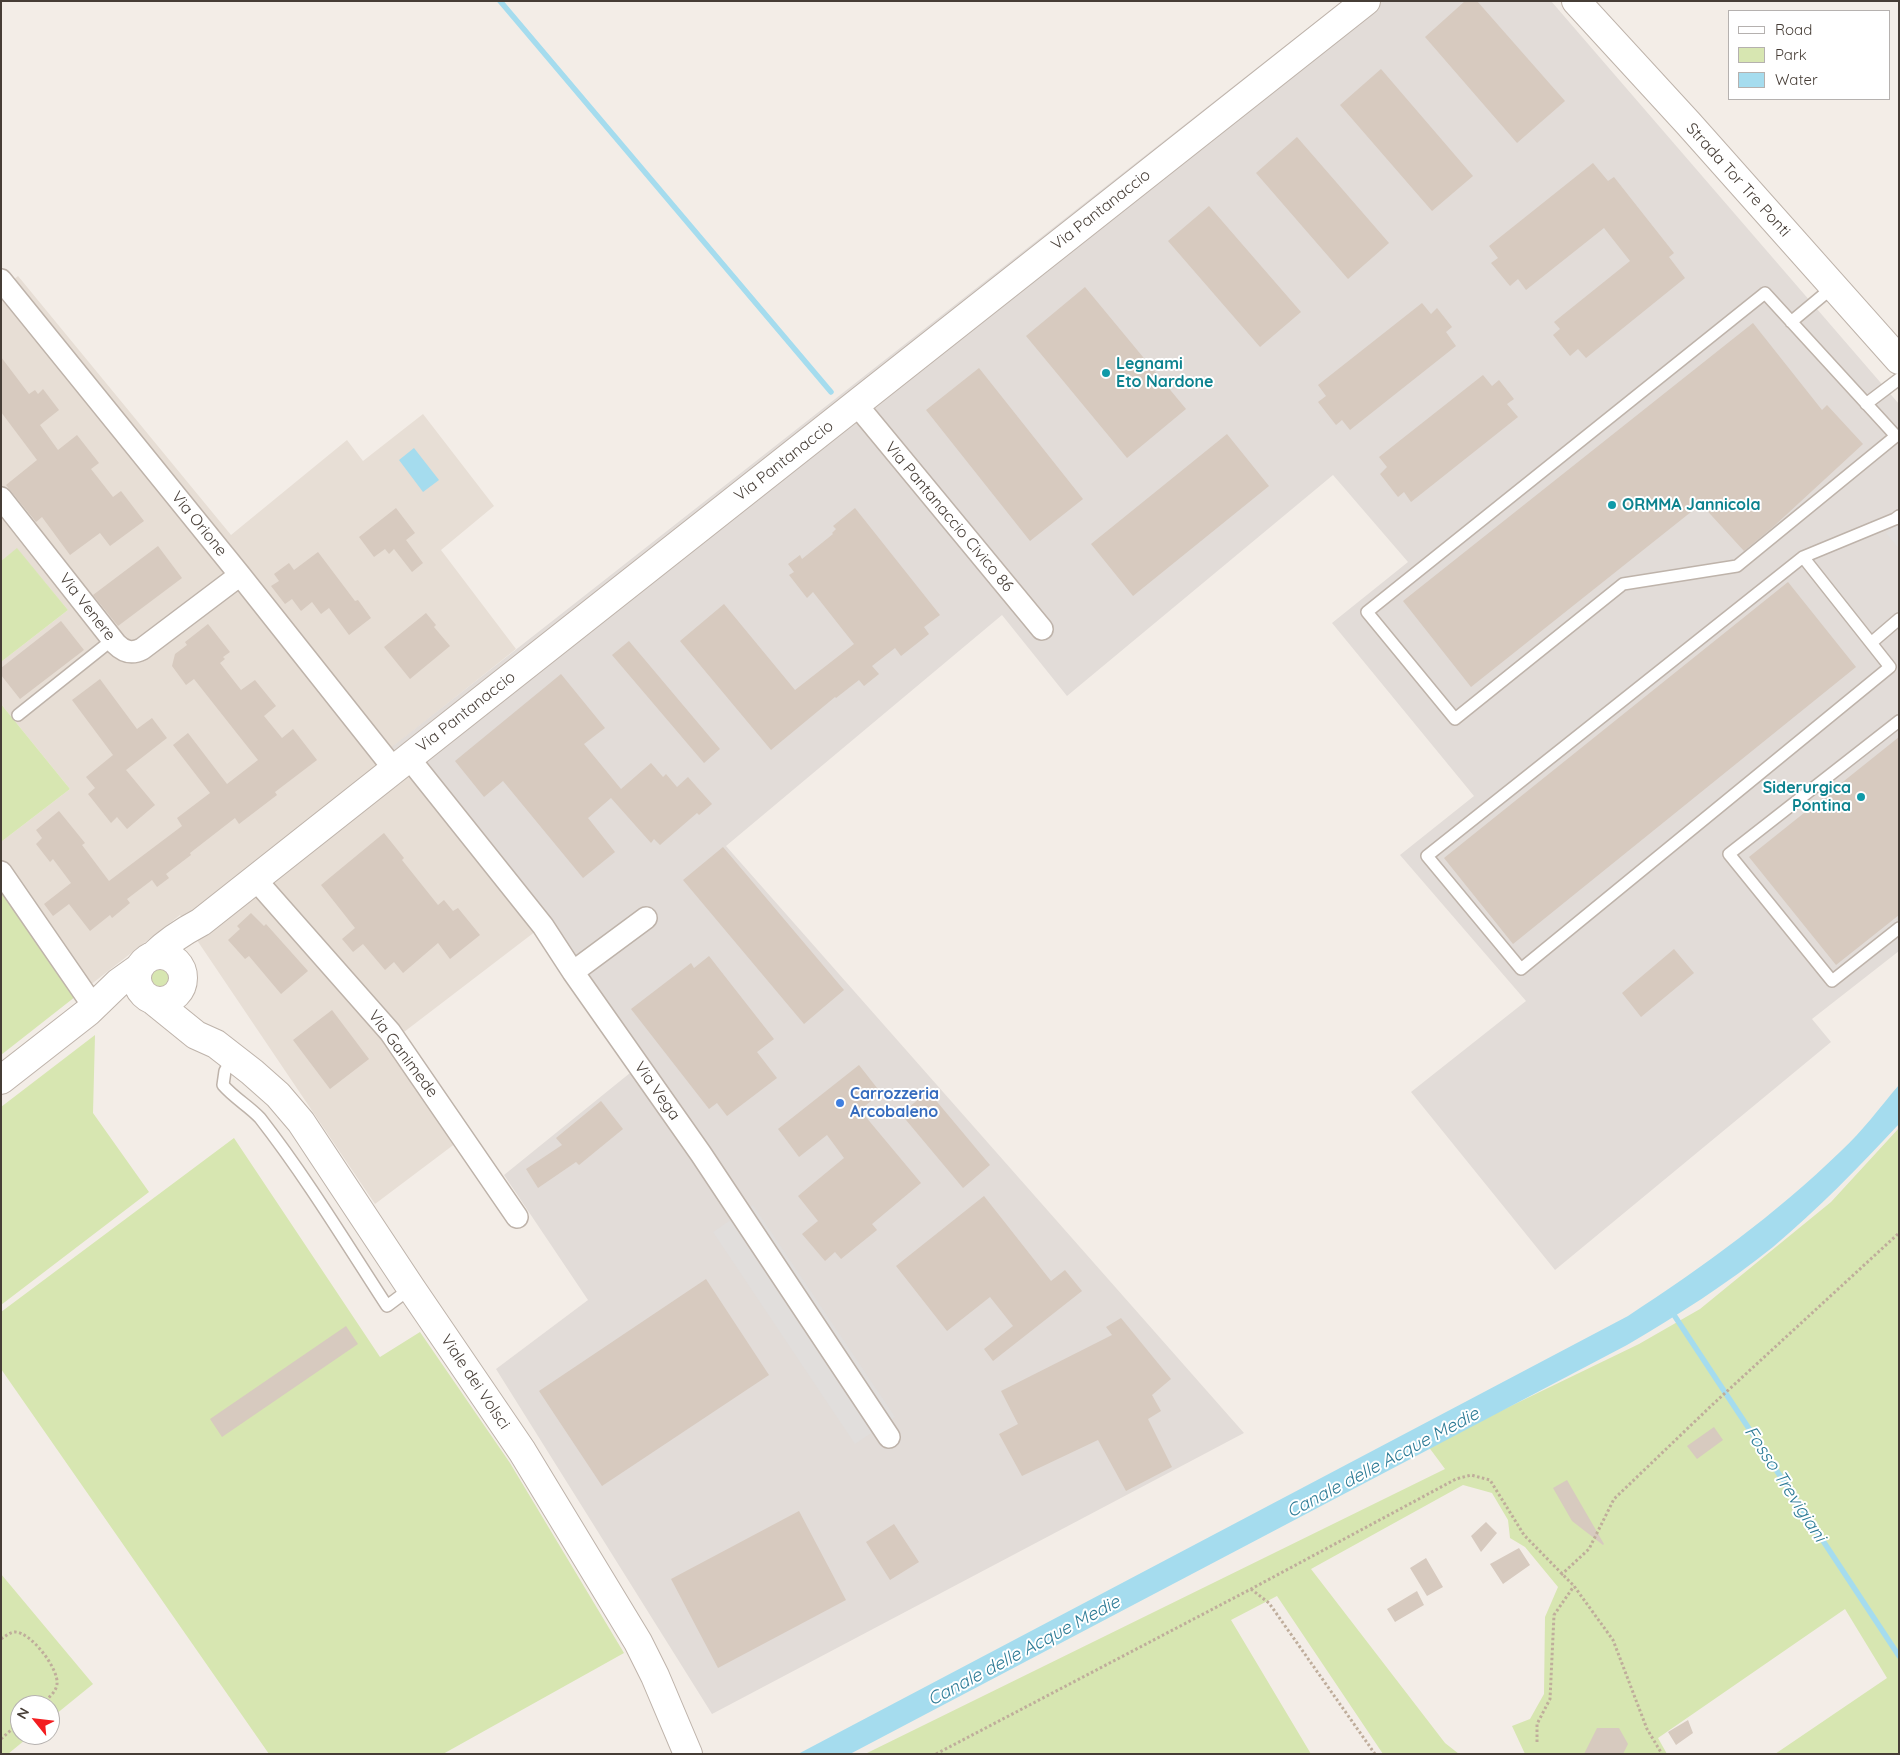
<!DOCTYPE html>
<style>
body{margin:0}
#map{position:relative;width:1900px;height:1755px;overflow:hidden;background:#f3ede7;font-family:Quicksand,sans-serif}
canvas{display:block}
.frame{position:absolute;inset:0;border:2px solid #463d36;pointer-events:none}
.legend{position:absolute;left:1728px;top:10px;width:162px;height:90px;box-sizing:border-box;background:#fff;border:1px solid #b5b1af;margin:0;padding:6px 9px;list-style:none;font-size:15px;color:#463d36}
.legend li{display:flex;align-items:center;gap:10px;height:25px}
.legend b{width:25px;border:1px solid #b5b1af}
.north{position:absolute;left:10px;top:1695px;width:50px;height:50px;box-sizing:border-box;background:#fff;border:1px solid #b5b1af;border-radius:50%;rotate:299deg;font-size:14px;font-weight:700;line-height:20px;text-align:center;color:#463d36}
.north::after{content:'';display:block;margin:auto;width:18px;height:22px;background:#f31d20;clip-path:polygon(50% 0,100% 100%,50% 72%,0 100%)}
</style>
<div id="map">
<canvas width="1900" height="1755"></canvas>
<div class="frame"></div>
<ul class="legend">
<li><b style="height:6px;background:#fff"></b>Road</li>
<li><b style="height:14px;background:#d7e6b1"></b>Park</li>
<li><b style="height:14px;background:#a5dcee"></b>Water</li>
</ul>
<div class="north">N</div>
</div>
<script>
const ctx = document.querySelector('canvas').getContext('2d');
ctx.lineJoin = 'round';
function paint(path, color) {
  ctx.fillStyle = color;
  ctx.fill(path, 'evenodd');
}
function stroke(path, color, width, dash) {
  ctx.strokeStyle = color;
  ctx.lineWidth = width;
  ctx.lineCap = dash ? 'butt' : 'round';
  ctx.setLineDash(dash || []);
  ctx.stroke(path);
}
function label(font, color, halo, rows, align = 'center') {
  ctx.font = font + ' Quicksand,sans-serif';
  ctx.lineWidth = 4;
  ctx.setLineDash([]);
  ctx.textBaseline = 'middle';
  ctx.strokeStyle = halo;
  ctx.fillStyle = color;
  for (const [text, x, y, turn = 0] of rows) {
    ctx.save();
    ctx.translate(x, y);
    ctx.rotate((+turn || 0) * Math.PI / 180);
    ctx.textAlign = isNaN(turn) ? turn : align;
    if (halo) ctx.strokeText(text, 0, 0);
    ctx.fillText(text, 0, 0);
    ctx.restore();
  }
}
paint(new Path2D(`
 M 18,276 L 231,535 L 347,440 L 363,461 L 423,414 L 494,506 L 441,550 L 516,649 L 389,750 L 536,931 L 387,1045 L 456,1143 L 375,1204 L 180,915 L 80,993 L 1,882 L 1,842 L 70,789 L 1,704 L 1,662 L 68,610 L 17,549 L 1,561 L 1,289 Z`), '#e7ded5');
paint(new Path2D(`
 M 1342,1 L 1551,1 L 1899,404 L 1899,951 L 1812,1019 L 1831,1042 L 1555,1270 L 1411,1092 L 1526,1001 L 1400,855 L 1474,796 L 1332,623 L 1408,562 L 1333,475 L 1067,696 L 1002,615 L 726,846 L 1244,1433 L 712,1714 L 496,1369 L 588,1300 L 504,1175 L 630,1073 L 536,931 L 388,750 Z`), '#e2dcd8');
paint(new Path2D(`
 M 17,548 L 68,610 L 1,662 L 1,561 Z
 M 1,704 L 70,789 L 1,842 Z
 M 1,882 L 80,993 L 1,1055 Z
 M145 978a14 14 0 1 1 28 0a14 14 0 1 1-28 0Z
 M 95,1035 L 93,1113 L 149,1192 L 1,1305 L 1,1107 Z
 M 1899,1128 L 1899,1754 L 1775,1754 L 1887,1678 L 1845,1609 L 1658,1738 L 1667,1754 L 1525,1754 L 1512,1726 L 1530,1719 L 1544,1694 L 1545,1617 L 1558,1587 L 1525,1547 L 1510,1538 L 1508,1520 L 1492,1493 L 1463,1485 L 1311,1569 L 1445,1743 L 1459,1754 L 1383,1754 L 1277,1596 L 1231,1620 L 1311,1754 L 865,1754 L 1445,1469 L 1428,1446 L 1639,1344 L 1700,1309 L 1831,1202 Z
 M 234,1138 L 380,1357 L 420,1332 L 510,1463 L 624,1653 L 443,1754 L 269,1754 L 1,1369 L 1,1312 Z
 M 1,1574 L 93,1684 L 50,1719 L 50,1705 L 20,1705 L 20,1735 L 31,1735 L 8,1754 L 1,1754 Z`), '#d7e6b1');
paint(new Path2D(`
 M 1899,523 L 1899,549 L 1886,533 Z
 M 753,1205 L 895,1417 L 855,1444 L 713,1232 Z`), '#e1dedc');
paint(new Path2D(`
 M 414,448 L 439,480 L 423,492 L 399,460 Z
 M 1899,1085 L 1899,1124 C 1859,1167 1818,1209 1773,1247 C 1727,1284 1678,1315 1627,1345 L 850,1754 L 798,1754 L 1628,1316 C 1704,1266 1775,1215 1841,1151 C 1862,1132 1880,1107 1899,1085 Z`), '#a5dcee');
stroke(new Path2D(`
 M 500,1 L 831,392
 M 1672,1312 L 1899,1656`), '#a5dcee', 5.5);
paint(new Path2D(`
 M 1465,1 L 1477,1 L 1565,101 L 1517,143 L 1425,37 Z
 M 1381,69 L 1473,176 L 1432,211 L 1340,105 Z
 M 1297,137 L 1389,243 L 1348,279 L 1256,173 Z
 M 1593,163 L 1608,181 L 1614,177 L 1674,253 L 1669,257 L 1685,278 L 1586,358 L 1578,349 L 1570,356 L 1553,335 L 1560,329 L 1554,322 L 1630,261 L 1604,228 L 1526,290 L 1518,279 L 1510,286 L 1491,263 L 1498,258 L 1489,246 Z
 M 1209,206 L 1301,312 L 1260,347 L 1168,241 Z
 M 1085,287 L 1186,409 L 1127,458 L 1026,336 Z
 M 1422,303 L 1431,314 L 1437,308 L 1452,327 L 1446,332 L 1456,346 L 1350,430 L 1342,420 L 1336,425 L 1318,402 L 1326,396 L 1318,385 Z
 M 1753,323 L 1822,410 L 1827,405 L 1863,444 L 1773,527 L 1744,551 L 1701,504 L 1471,687 L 1403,601 Z
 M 1,357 L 29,394 L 35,390 L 38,394 L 43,389 L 59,410 L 40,425 L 58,450 L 77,435 L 99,463 L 91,469 L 113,497 L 121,491 L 144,521 L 110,546 L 100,533 L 70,555 L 42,517 L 36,522 L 6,485 L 37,460 L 1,412 Z
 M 979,368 L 1083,499 L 1030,541 L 926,410 Z
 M 1483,375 L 1492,386 L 1499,380 L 1514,399 L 1507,404 L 1518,417 L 1411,502 L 1404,492 L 1398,497 L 1380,474 L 1387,467 L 1379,457 Z
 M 1227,434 L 1269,486 L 1133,596 L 1091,544 Z
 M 396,508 L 415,533 L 406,540 L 423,563 L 412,572 L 394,549 L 389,554 L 385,549 L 374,557 L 359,537 Z
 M 855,508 L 940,615 L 924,627 L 929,634 L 901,656 L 895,648 L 872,666 L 879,674 L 864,686 L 859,680 L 836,698 L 835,697 L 771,750 L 680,641 L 724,604 L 795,690 L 854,644 L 813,592 L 807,598 L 789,575 L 794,572 L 788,564 L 800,555 L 802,559 L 833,534 L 832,533 L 836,529 L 833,526 Z
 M 158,546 L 182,578 L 118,626 L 93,595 Z
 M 318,552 L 355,601 L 358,600 L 371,618 L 349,635 L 329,608 L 321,614 L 312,602 L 301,611 L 292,599 L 285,604 L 271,586 L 279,581 L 274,574 L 289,563 L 294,570 Z
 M 1788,582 L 1856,667 L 1513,944 L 1444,858 Z
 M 426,613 L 436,625 L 434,627 L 450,646 L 410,679 L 384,647 Z
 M 61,621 L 84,650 L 20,699 L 1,675 L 1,668 Z
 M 208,624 L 230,652 L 223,657 L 225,659 L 220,663 L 241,690 L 255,680 L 276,706 L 264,716 L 282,738 L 293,729 L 317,760 L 275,792 L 277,795 L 239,824 L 235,818 L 190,853 L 191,855 L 166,874 L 169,878 L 157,887 L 152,880 L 127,899 L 130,903 L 112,918 L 110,915 L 90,931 L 69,904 L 53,916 L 44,904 L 71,883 L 53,859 L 50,862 L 36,844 L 42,838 L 36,830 L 59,811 L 85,843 L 82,845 L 109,881 L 182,826 L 177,818 L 210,793 L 173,745 L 188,733 L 227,784 L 258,760 L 194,679 L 186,685 L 172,666 L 175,654 L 187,645 L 185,642 Z
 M 629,641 L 720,749 L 704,763 L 612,655 Z
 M 561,674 L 605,728 L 584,744 L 621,789 L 651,763 L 663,777 L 666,774 L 677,787 L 688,777 L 712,804 L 699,815 L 697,813 L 660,845 L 654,839 L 651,843 L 611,798 L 588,818 L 615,852 L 583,878 L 503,781 L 484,797 L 455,761 Z
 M 100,679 L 137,729 L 152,718 L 167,738 L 126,770 L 155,805 L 127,829 L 117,817 L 111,823 L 88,794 L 95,788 L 86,777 L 113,755 L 72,700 Z
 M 1899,737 L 1899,915 L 1836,965 L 1749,857 Z
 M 384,833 L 404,858 L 402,860 L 438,905 L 444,900 L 453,911 L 458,908 L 480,935 L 450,959 L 438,943 L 403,973 L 394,962 L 385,970 L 363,944 L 353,952 L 342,939 L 355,928 L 321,885 Z
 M 723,847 L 844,990 L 804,1024 L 683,880 Z
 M 251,913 L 264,926 L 266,924 L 308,971 L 281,994 L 249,956 L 245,959 L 228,940 L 240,929 L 237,926 Z
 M 1674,949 L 1694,973 L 1641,1017 L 1622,993 Z
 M 709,956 L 774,1039 L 757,1052 L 777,1078 L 727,1116 L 717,1103 L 709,1109 L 631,1009 L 691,963 L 694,968 Z
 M 332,1010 L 369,1059 L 330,1089 L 293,1040 Z
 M 859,1065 L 881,1093 L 860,1110 L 921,1183 L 872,1224 L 877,1230 L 841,1259 L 835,1252 L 825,1261 L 802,1234 L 818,1221 L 798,1196 L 844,1158 L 827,1135 L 799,1157 L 778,1129 Z
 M 928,1091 L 990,1165 L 963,1188 L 901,1114 Z
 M 601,1101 L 623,1129 L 579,1165 L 576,1162 L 538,1188 L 526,1169 L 562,1145 L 556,1138 Z
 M 984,1196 L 1051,1281 L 1065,1270 L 1082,1291 L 993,1361 L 984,1349 L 1013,1326 L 990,1297 L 947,1331 L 896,1266 Z
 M 706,1279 L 769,1375 L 602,1486 L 539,1391 Z
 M 1121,1318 L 1171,1379 L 1152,1395 L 1161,1411 L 1148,1419 L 1172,1467 L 1126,1491 L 1098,1440 L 1022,1476 L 999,1434 L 1018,1424 L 1001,1391 L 1112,1335 L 1106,1327 Z
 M 346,1326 L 358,1344 L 222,1437 L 210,1419 Z
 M 1714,1427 L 1723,1440 L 1697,1459 L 1687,1446 Z
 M 1567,1480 L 1604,1544 L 1603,1545 L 1572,1521 L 1553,1488 Z
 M 799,1511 L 846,1600 L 718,1668 L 671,1579 Z
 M 1486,1522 L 1497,1533 L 1481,1552 L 1471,1536 Z
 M 894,1524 L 919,1562 L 890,1580 L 866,1542 Z
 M 1519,1548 L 1530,1565 L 1503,1584 L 1490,1564 Z
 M 1426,1558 L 1443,1587 L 1427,1596 L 1410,1568 Z
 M 1417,1591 L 1424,1605 L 1395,1622 L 1387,1609 Z
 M 1688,1720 L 1693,1733 L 1676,1745 L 1668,1732 Z
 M 1597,1728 L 1619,1728 L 1628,1744 L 1623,1754 L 1584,1754 Z`), '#d7cabf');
const service = new Path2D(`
 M 1765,293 L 1896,436 L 1737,566 L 1623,584 L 1455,719 L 1367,612 Z
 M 1791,322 L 1833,287
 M 1866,404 L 1899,379
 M 1803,557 L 1890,667 L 1521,969 L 1427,856 L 1803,557 L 1895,519 L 1899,516
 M 1871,643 L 1899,619
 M 18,715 L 112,640
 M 1899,721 L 1729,854 L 1832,981 L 1899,928
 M 232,1058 L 225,1071 L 223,1085 C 234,1098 249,1106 260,1118 C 306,1177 346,1243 387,1306 L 411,1288`);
const minor = new Path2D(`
 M 1,280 L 240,575 L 394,769
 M 856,404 L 1042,629
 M 1,498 L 116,644 C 124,652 132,654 142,649 L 240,575
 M 408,757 L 543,926 L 573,972 L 701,1154 L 889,1437
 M 1,872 L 94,1007
 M 255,879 L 390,1032 L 517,1217
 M 573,972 L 646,918`);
const tertiary = new Path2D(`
 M 1576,1 L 1688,123 L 1899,360
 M137 978a23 23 0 1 1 46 0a23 23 0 1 1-46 0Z
 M 154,955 C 168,941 184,931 201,922 L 1366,1
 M 154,1001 L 196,1035 L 216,1044 L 252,1072 L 278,1095 L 301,1122 L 411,1288 L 522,1451 L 638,1642 L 655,1676 L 688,1754
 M 1,1080 L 88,1012 L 118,983 L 139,968`);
stroke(service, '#beb3aa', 14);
stroke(minor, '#beb3aa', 24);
stroke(tertiary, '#beb3aa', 30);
stroke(new Path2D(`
 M 1561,1575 L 1589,1549 L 1614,1499 L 1711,1406 L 1899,1233
 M 1251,1589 L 1269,1603 L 1375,1754
 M 1,1639 C 6,1636 10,1632 15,1632 C 31,1632 59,1669 57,1684 C 56,1693 47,1699 40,1705
 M 1,1739 L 20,1722
 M 1537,1742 L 1537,1724 L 1550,1699 L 1554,1615 L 1574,1586
 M 936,1754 L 1251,1589 L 1456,1479 L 1471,1475 L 1490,1480 L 1524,1535 L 1574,1586 L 1613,1640 L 1647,1729 L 1662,1754`), '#bfad9b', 3, [2.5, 2.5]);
stroke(service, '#fff', 11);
stroke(minor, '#fff', 21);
stroke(tertiary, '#fff', 28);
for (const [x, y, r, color] of [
 [1106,373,5,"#0f9aa8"],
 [1612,505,5,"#0f9aa8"],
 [1861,797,5,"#0f9aa8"],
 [840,1103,5,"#3f7fe0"]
]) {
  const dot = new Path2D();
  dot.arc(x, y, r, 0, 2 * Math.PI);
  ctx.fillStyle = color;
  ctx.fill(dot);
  stroke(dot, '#fff', 2);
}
label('16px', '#463d36', '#fff', [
 ["Strada Tor Tre Ponti",1738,180,48],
 ["Via Pantanaccio",1101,210,-38],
 ["Via Pantanaccio",784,461,-38],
 ["Via Pantanaccio Civico 86",949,517,50],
 ["Via Orione",199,524,51],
 ["Via Venere",87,607,52],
 ["Via Pantanaccio",466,712,-38],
 ["Via Ganimede",403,1054,53],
 ["Via Vega",657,1091,55],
 ["Viale dei Volsci",475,1382,56]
]);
label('bold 16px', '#0d838f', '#fff', [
 ["Legnami",1116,364],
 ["Eto Nardone",1116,382],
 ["ORMMA Jannicola",1622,505],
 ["Siderurgica",1851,788,"right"],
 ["Pontina",1851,806,"right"]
], 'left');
label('bold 16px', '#366cbe', '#fff', [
 ["Carrozzeria",850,1094],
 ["Arcobaleno",850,1112]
], 'left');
label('italic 18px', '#2d7b96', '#fff', [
 ["Canale delle Acque Medie",1383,1463,-28],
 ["Fosso Trevigiani",1785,1484,57],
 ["Canale delle Acque Medie",1024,1651,-28]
]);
</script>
